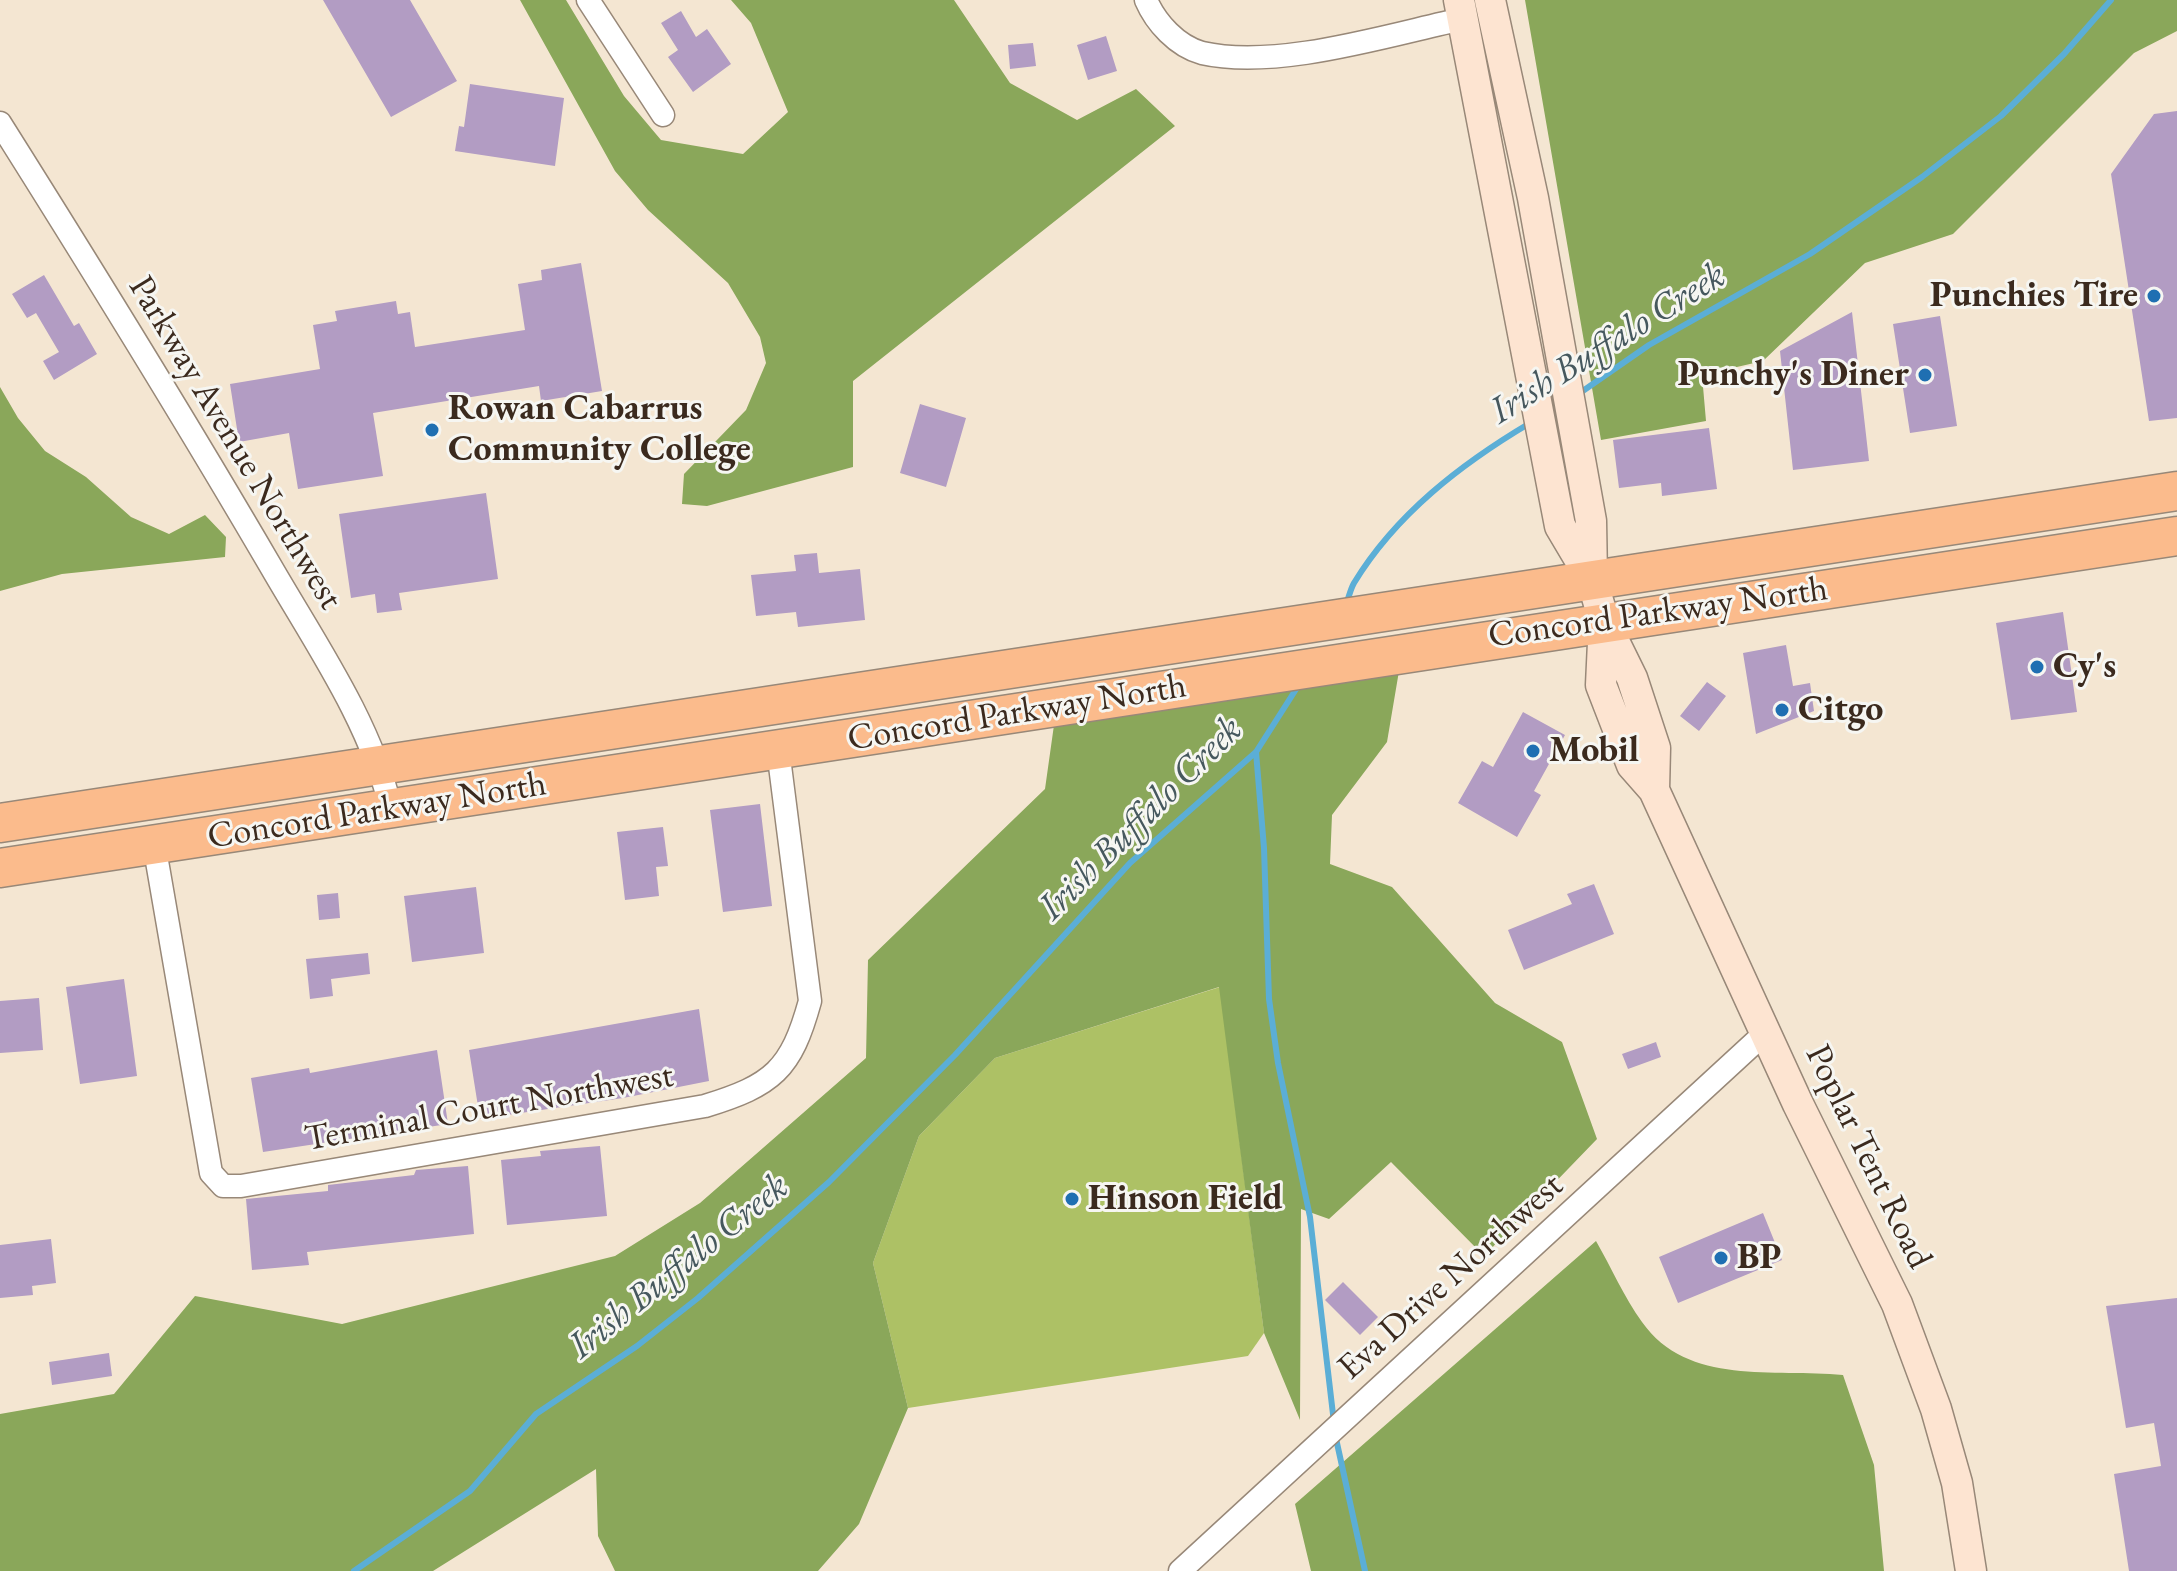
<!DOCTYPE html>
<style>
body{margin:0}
canvas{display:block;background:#f4e6d2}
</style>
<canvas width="2177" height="1571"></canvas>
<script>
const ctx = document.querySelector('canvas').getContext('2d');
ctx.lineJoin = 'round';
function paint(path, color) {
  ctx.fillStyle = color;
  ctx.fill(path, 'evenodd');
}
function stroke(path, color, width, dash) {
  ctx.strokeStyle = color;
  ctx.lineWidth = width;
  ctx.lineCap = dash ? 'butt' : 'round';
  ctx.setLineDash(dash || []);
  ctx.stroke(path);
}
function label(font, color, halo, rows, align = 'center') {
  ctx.font = font + ' "EB Garamond",serif';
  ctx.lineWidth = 6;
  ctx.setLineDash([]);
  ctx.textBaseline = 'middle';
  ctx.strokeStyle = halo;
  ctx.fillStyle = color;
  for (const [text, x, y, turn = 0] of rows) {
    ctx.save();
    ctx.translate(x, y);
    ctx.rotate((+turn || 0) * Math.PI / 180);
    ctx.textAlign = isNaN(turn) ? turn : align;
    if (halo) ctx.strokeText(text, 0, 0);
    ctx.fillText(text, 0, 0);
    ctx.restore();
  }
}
paint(new Path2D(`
 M 1220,987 L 1264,1333 L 1248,1356 L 908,1408 L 873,1263 L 919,1136 L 995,1058 Z`), '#adc165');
paint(new Path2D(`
 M 520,0 L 566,0 L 624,96 L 661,140 L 743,154 L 788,112 L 751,23 L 731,0 L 954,0 L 1010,83 L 1077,120 L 1136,89 L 1175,126 L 853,381 L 853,467 L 707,506 L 682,504 L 684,474 L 746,410 L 766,363 L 760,337 L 728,283 L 648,210 L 615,171 Z
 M 1525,0 L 2177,0 L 2177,31 L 2134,53 L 1953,234 L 1865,263 L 1763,361 L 1702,375 L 1706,421 L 1601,440 Z
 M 0,387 L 18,418 L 45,451 L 86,477 L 131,517 L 169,534 L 205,515 L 226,537 L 225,557 L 62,574 L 0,591 Z
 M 1399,671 L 1387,742 L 1332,815 L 1330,864 L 1392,887 L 1495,1003 L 1562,1042 L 1597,1139 L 1484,1256 L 1391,1162 L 1329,1219 L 1301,1209 L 1300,1420 L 1264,1333 L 1219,987 L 995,1058 L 919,1136 L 873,1263 L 908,1408 L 859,1524 L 818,1571 L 615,1571 L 598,1536 L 596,1469 L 433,1571 L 0,1571 L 0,1414 L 114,1394 L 195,1296 L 342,1324 L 615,1256 L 700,1203 L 866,1058 L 868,960 L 1045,789 L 1054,725 Z
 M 1596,1241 C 1611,1267 1624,1297 1642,1322 C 1688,1387 1774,1368 1843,1375 L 1874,1465 L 1884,1571 L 1311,1571 L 1295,1504 Z`), '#8aa75a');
stroke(new Path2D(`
 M 1577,395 L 1649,345 L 1810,254 L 1922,177 L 2001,116 L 2064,54 L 2111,0
 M 1345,606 C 1349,598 1350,590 1354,583 C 1396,514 1461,464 1530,423
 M 1256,752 L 1264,848 L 1269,999 L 1278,1063 L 1310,1217 L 1334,1423
 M 1335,1434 L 1365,1571
 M 354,1571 L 470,1491 L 536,1414 L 637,1346 L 698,1298 L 829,1182 L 955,1055 L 1130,863 L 1256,752 L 1300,683`), '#5baed6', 6);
paint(new Path2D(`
 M 323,0 L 410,0 L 457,81 L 391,117 Z
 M 681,11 L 696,37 L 707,29 L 731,64 L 693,92 L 668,57 L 678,50 L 661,23 Z
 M 1106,36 L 1117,71 L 1088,80 L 1077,45 Z
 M 1033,43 L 1036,66 L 1010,69 L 1008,45 Z
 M 470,84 L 564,98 L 555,166 L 455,151 L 459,126 L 464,127 Z
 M 2177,111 L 2177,418 L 2149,421 L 2111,174 L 2154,114 Z
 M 581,263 L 602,391 L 541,401 L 539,386 L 373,413 L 383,476 L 298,489 L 289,433 L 239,442 L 230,384 L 320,369 L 313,325 L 337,321 L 335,311 L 396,301 L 398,314 L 410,312 L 415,347 L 525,330 L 518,284 L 542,280 L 541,270 Z
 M 44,275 L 74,326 L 79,323 L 97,354 L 54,380 L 43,361 L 59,352 L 36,313 L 27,318 L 12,294 Z
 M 1852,312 L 1869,461 L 1793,470 L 1780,351 Z
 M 1940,316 L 1957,426 L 1910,433 L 1893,324 Z
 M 920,404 L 966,418 L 946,487 L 900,473 Z
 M 1709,428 L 1717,489 L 1662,496 L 1661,483 L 1619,488 L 1613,440 Z
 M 486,493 L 498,579 L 399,593 L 402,610 L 377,613 L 375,594 L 351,598 L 339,514 Z
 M 817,553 L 819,573 L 860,569 L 865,620 L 798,627 L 796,612 L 756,616 L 751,575 L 796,571 L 794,555 Z
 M 2063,612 L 2077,712 L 2011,720 L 1996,623 Z
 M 1786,645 L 1793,686 L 1810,683 L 1814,711 L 1756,734 L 1743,653 Z
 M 1707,682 L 1726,696 L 1699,731 L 1680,716 Z
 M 1523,712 L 1565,735 L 1534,791 L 1541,795 L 1517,837 L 1458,803 L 1482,761 L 1493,767 Z
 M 760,804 L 772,906 L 723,912 L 710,810 Z
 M 663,827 L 668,866 L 656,867 L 659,896 L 625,900 L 617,832 Z
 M 1594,884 L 1614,934 L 1524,970 L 1508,930 L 1572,904 L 1567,894 Z
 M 476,887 L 484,953 L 412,962 L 404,896 Z
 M 338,893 L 340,918 L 319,920 L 317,895 Z
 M 368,953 L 370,974 L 331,979 L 333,996 L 310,999 L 306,959 Z
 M 124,979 L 137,1076 L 80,1084 L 66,987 Z
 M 39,998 L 43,1050 L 0,1053 L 0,1001 Z
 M 699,1009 L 709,1081 L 623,1098 L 480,1119 L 469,1050 Z
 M 1656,1042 L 1661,1057 L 1628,1069 L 1622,1054 Z
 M 437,1050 L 448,1124 L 263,1152 L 251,1078 L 309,1068 L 310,1073 Z
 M 600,1146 L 607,1216 L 507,1225 L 501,1160 L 541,1156 L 540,1151 Z
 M 468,1166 L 474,1234 L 307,1252 L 309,1265 L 252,1270 L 246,1199 L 328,1191 L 328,1185 L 414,1175 L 416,1170 Z
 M 1763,1213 L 1782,1260 L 1678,1303 L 1659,1257 Z
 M 51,1239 L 56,1283 L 32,1286 L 33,1295 L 0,1298 L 0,1245 Z
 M 1343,1282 L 1378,1317 L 1360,1335 L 1325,1300 Z
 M 2177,1298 L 2177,1571 L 2129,1571 L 2114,1474 L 2161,1466 L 2154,1423 L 2126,1428 L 2106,1306 Z
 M 109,1353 L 112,1376 L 52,1385 L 49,1362 Z`), '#b29cc3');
const street = new Path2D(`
 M 588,0 L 663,115
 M 1146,0 C 1156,23 1177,46 1202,53 C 1277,70 1388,35 1462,19
 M 0,123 C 92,269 183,416 270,565 C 315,643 370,721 391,809
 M 154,844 L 211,1173 L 223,1186 L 241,1186 L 705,1106 C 773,1085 791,1070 810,1001 L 778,750
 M 1180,1571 L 1766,1032`);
const secondary = new Path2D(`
 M 1459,0 L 1560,526 L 1592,580 L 1604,621 L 1632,678 L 1655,748 L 1654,790
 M 1490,0 L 1533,198 L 1591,521 L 1592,578
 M 1604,621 L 1601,685 L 1632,765 L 1654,790 L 1798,1104 L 1897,1304 L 1936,1409 L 1957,1483 L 1971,1571`);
const highway = new Path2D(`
 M 0,823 L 2177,491
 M 0,868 L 2177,536`);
stroke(street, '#988878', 25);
stroke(secondary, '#988878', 33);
stroke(highway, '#988878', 41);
stroke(street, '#fff', 22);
stroke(secondary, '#fde4d1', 30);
stroke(highway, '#fbbb8c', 38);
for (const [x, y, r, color] of [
 [2154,296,8,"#1f6fb2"],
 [1925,375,8,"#1f6fb2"],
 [432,430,8,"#1f6fb2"],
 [2037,667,8,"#1f6fb2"],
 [1782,710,8,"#1f6fb2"],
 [1533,751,8,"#1f6fb2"],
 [1072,1199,8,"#1f6fb2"],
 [1721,1258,8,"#1f6fb2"]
]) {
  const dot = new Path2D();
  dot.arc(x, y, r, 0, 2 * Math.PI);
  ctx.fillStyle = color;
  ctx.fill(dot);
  stroke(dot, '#f6f6f2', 3);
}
label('bold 36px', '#3b2a1e', '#f6f6f2', [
 ["Punchies Tire",2138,296,"right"],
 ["Punchy's Diner",1909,375,"right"],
 ["Rowan Cabarrus",448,409],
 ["Community College",448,450],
 ["Cy's",2053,667],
 ["Citgo",1798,710],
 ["Mobil",1549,751],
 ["Hinson Field",1088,1199],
 ["BP",1737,1258]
], 'left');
label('36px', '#3b2a1e', '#f6f6f2', [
 ["Parkway Avenue Northwest",235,443,59],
 ["Concord Parkway North",1658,613,-8],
 ["Concord Parkway North",1017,713,-9],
 ["Concord Parkway North",377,811,-9],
 ["Terminal Court Northwest",489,1108,-10],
 ["Poplar Tent Road",1868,1157,64],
 ["Eva Drive Northwest",1451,1277,-42]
]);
label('italic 38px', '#46585e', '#f6f6f2', [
 ["Irish Buffalo Creek",1608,344,-32],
 ["Irish Buffalo Creek",1141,819,-45],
 ["Irish Buffalo Creek",679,1267,-39]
]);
</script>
